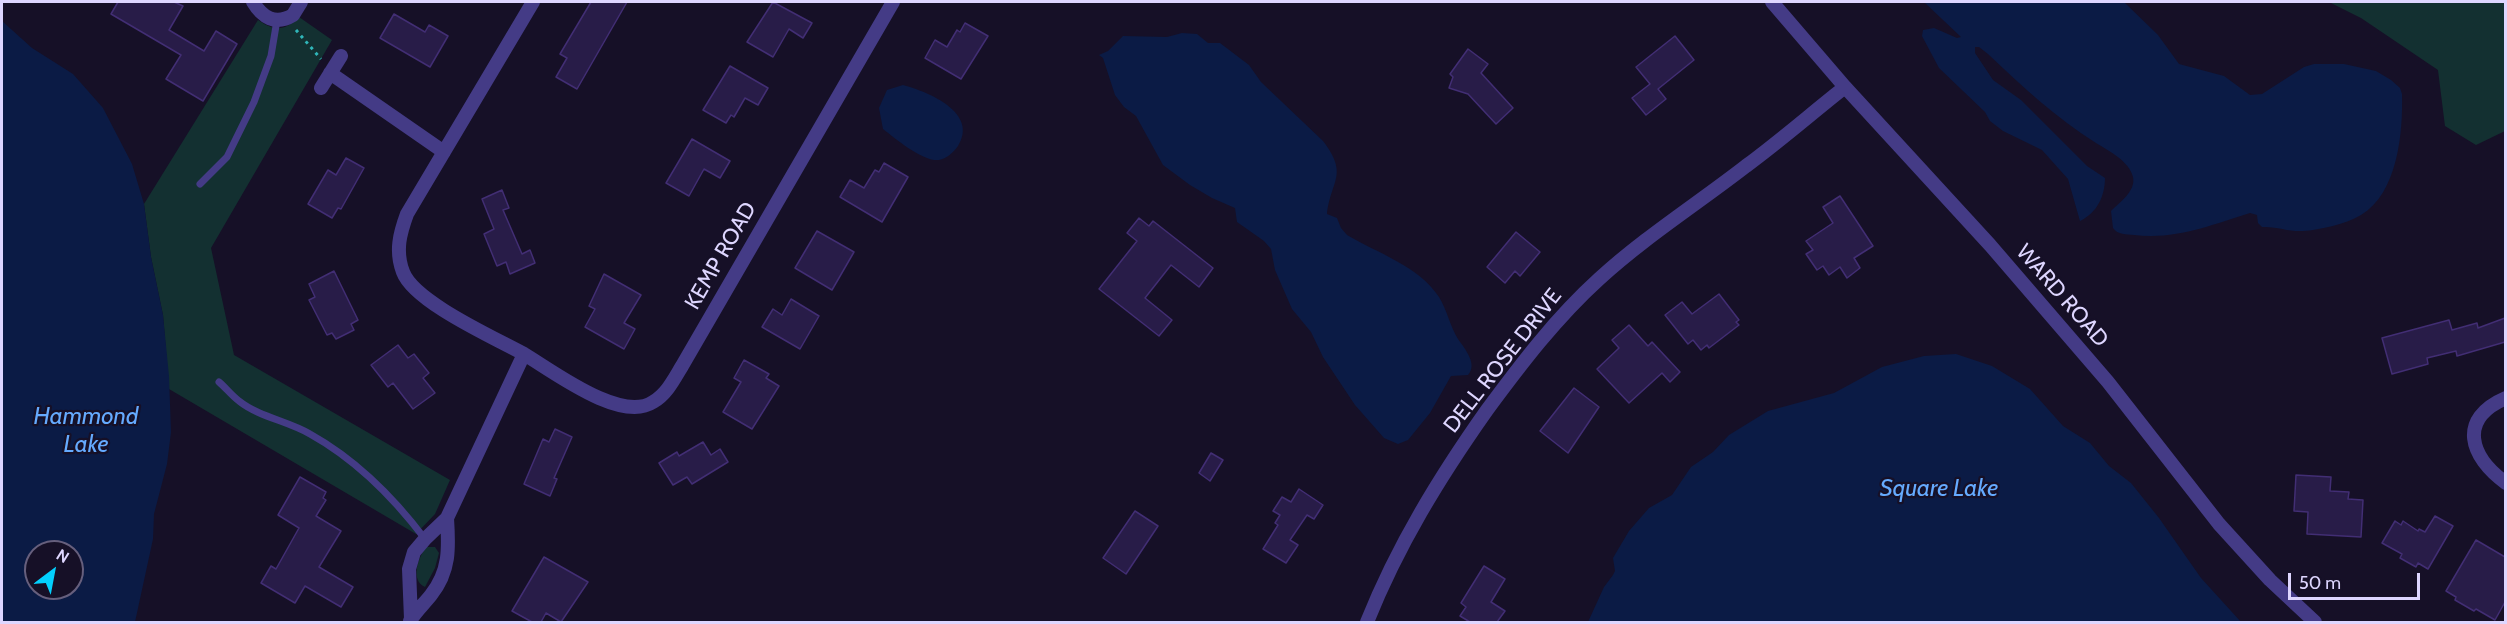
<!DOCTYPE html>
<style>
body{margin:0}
#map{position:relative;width:2507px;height:624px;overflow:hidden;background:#161027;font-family:Cabin,sans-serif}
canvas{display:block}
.frame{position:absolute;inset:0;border:3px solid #ded6ff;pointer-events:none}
.north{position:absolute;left:24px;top:540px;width:60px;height:60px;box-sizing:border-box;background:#161027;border:2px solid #665f7d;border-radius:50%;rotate:32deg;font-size:16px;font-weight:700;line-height:24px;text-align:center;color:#ded6ff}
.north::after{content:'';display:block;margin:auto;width:21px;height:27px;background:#03d0fe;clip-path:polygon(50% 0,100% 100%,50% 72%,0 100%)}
.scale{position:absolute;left:2288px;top:573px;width:132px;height:27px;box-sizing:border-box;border:3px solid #ded6ff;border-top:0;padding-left:8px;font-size:18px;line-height:21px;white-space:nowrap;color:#ded6ff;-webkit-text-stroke:4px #161027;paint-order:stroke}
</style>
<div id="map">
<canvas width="2507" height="624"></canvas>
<div class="frame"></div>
<div class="north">N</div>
<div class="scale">50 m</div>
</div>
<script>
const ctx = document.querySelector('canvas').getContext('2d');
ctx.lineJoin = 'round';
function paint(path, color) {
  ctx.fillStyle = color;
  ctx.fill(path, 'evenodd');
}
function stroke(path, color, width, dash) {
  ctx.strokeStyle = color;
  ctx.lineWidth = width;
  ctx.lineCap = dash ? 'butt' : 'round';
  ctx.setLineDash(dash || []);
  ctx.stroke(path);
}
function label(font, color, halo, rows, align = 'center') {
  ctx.font = font + ' Cabin,sans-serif';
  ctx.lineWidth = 4.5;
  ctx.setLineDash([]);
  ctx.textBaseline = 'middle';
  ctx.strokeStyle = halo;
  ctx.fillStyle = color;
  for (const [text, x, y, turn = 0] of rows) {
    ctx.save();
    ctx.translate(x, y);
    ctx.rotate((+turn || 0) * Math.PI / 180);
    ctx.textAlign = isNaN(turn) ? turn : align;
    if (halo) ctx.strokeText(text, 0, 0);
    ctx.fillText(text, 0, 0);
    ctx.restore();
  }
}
paint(new Path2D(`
 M 2329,2 L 2505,2 L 2505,131 L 2476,145 L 2445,126 L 2438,70 L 2361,18 Z
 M 299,17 L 332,40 L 211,248 L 234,355 L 450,480 L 435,514 L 416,534 L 169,389 L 163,315 L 151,257 L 144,204 L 258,20 C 274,31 284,32 299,17 Z
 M 426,547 L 435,547 L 439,553 L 435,568 L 425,587 C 410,580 418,558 426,547 Z`), '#133031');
paint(new Path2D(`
 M 1924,2 L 2124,2 L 2158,35 L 2179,64 L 2224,76 L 2250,95 L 2262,94 L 2304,67 L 2314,64 L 2344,64 L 2376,71 L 2391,80 L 2400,88 L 2402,94 C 2403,132 2398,193 2361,215 C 2346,224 2320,230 2303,231 C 2289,232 2276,226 2262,227 L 2258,223 L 2257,215 L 2250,213 C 2211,225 2176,240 2134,235 C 2126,234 2118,235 2113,228 L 2111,211 C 2120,202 2136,191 2133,177 C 2129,161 2109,151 2096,143 C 2056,118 2022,86 1988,54 L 1979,47 L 1975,47 L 1975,53 L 1993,80 L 2021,100 L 2087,166 L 2105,178 C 2105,196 2097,213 2080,221 L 2068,179 L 2042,150 L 2003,131 L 1990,121 L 1985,112 L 1939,68 L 1922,36 L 1923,30 L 1934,28 L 1957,38 L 1961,37 Z
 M 2,21 L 32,48 L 73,74 L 103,108 L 132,164 L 144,204 L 151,257 L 163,315 L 169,376 L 171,432 L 167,464 L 154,514 L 153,539 L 135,622 L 2,622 ZM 36,552 L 72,552 L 72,588 L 36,588 Z
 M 1182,33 L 1197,34 L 1208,43 L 1220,43 L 1249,65 L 1261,82 L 1323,141 C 1349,175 1331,180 1327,214 L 1337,218 L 1341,228 L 1347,235 C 1377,253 1419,266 1439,297 C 1447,310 1450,326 1458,339 C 1465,349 1478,364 1468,375 L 1451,376 L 1430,413 L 1408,440 L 1398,444 L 1384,438 L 1355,405 L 1323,357 L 1311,332 L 1292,309 L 1275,270 L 1271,249 L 1264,241 L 1237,222 L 1235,208 L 1212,198 L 1190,185 L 1163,165 L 1136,116 L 1124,107 L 1115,95 L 1103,58 L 1099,55 L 1108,51 L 1123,36 L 1167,37 Z
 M 903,85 C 929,92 979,113 958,146 C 954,152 946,159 939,160 C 923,162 896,139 883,129 L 879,108 L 887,90 Z
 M 1956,354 L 1992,366 L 2030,389 L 2063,426 L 2090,443 L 2109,466 L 2131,483 L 2159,518 L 2201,578 L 2241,622 L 1588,622 L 1604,587 L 1613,575 L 1615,571 L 1613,558 L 1629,531 L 1649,508 L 1672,495 L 1691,467 L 1713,452 L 1729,435 L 1768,411 L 1834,393 L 1882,367 L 1924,356 Z`), '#0b1b45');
const building = new Path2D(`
 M 118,2 L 174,2 L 183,6 L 169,30 L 204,51 L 216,31 L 237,44 L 203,101 L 166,79 L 181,55 L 111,14 Z
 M 591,2 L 627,2 L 577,89 L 556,77 L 567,58 L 560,54 Z
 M 773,2 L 812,23 L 803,38 L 789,29 L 773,57 L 747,42 Z
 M 394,14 L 425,32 L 429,25 L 448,36 L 430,67 L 380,38 Z
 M 965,23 L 988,36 L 961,79 L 925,58 L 935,40 L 947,47 L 957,30 L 960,32 Z
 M 1675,36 L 1694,60 L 1658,89 L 1666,99 L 1646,115 L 1632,98 L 1650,84 L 1636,67 Z
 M 1468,49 L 1488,64 L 1481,73 L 1513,108 L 1496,124 L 1468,94 L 1449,88 L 1453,77 L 1450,74 Z
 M 730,66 L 768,88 L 758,105 L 745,98 L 734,117 L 731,115 L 726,123 L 703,110 Z
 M 692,139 L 730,161 L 720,178 L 704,169 L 689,196 L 666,183 Z
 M 346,158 L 364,168 L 341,209 L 338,208 L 332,218 L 308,204 L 328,170 L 336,175 Z
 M 884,163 L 908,177 L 882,222 L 840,197 L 850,180 L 864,188 L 875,170 L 879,172 Z
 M 502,190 L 509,208 L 503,210 L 522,254 L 530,250 L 535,263 L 510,274 L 506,262 L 497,266 L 484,234 L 494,229 L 482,199 Z
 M 1840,196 L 1873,246 L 1854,258 L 1860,268 L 1847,278 L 1840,267 L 1829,275 L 1823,266 L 1817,270 L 1806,254 L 1813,250 L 1806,241 L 1833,223 L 1823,207 Z
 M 1139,218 L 1149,226 L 1153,221 L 1213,268 L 1199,287 L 1171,265 L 1145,298 L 1172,320 L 1159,336 L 1099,289 L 1137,241 L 1127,233 Z
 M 817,231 L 854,252 L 832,290 L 795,268 Z
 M 1516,232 L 1540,252 L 1520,276 L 1515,271 L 1505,283 L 1487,267 Z
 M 334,271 L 358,320 L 351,324 L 354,330 L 336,339 L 332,333 L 327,335 L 309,300 L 315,297 L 309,284 Z
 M 604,274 L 641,295 L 624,323 L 635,329 L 624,349 L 585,327 L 595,309 L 589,306 Z
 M 1719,294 L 1739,320 L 1736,322 L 1739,325 L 1709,348 L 1707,345 L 1701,350 L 1693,340 L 1688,344 L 1665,315 L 1682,302 L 1692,314 Z
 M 791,299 L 819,316 L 800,349 L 762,327 L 773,309 L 782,315 Z
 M 2505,318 L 2505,342 L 2457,356 L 2456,351 L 2427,358 L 2428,364 L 2392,374 L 2382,338 L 2449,320 L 2452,330 L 2477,323 L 2478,328 Z
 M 1629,325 L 1648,346 L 1652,342 L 1680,372 L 1670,382 L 1662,373 L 1629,403 L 1597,369 L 1619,348 L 1612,340 Z
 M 398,345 L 408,358 L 414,354 L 429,373 L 423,378 L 435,393 L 413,409 L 393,383 L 388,387 L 371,365 Z
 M 744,360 L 769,374 L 766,378 L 779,386 L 752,429 L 723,412 L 741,382 L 734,378 Z
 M 1574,388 L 1599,407 L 1568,453 L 1540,431 Z
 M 555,429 L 572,437 L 554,478 L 557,479 L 550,496 L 524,484 L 543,439 L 549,442 Z
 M 703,442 L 711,455 L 720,449 L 728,462 L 692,484 L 687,477 L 673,485 L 659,463 L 677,452 L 679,456 Z
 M 1211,453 L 1223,460 L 1210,481 L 1199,473 Z
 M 2296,475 L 2331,477 L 2330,491 L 2349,492 L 2348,499 L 2363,500 L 2361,537 L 2307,534 L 2308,512 L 2294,511 Z
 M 300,477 L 326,492 L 323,498 L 326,500 L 316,516 L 341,531 L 319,567 L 353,587 L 341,607 L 305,586 L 295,603 L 261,583 L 271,566 L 276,569 L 299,528 L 278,515 Z
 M 1299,489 L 1323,505 L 1314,519 L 1307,515 L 1290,540 L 1298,545 L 1286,563 L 1263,549 L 1278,525 L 1275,523 L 1280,515 L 1273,511 L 1282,497 L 1291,502 Z
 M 1135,511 L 1158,526 L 1126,574 L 1103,558 Z
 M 2435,516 L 2453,526 L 2428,569 L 2418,563 L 2416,567 L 2400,558 L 2402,554 L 2382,543 L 2395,521 L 2401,525 L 2403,521 L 2418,531 L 2419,529 L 2425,532 Z
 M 2476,540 L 2505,557 L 2505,602 L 2495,620 L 2476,609 L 2474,611 L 2455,600 L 2456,597 L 2446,591 Z
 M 544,557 L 588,582 L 561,622 L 546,613 L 541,622 L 532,622 L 512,611 Z
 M 1484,566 L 1505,579 L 1491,602 L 1505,611 L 1497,622 L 1470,622 L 1460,616 L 1466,607 L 1461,603 Z`);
paint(building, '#281c48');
stroke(building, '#422e74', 1.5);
stroke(new Path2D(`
 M 296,30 L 321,59`), '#30b6b9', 3, [3, 4.5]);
stroke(new Path2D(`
 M 200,184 L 227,157 L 254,102 L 271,56 L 277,20
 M 219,382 C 226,388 232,396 239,401 C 259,417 288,421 310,434 C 355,459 394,498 425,539`), '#443b86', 7);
stroke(new Path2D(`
 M 253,2 C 262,17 275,26 293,15 L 301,2
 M 1772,2 L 1845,87 L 1990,245 L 2108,382 L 2219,524 L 2270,580 L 2315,622
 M 330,73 L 444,152
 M 321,88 L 341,56
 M 524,354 C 554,372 621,423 653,402 C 667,394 674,379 682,366 L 893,2
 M 2506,398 C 2457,419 2470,457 2506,483
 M 411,619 L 409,569 L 414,552 L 425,539 L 447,518 L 524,354 C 495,338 414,302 403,272 C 395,251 400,233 407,214 L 533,2
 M 410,621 C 415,612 424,604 431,595 C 450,571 449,548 447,518
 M 1367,622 C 1398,545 1439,478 1487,410 C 1521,364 1556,318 1599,279 C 1645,237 1697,204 1746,166 C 1780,141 1812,113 1845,87`), '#443b86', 14);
label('22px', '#ded6ff', '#161027', [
 ["KEMP ROAD",721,256,-60],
 ["WARD ROAD",2062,296,49],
 ["DELL ROSE DRIVE",1503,361,-52]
]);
label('italic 24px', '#65aafe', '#161027', [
 ["Hammond",86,417],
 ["Lake",86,445],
 ["Square Lake",1939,489]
]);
</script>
